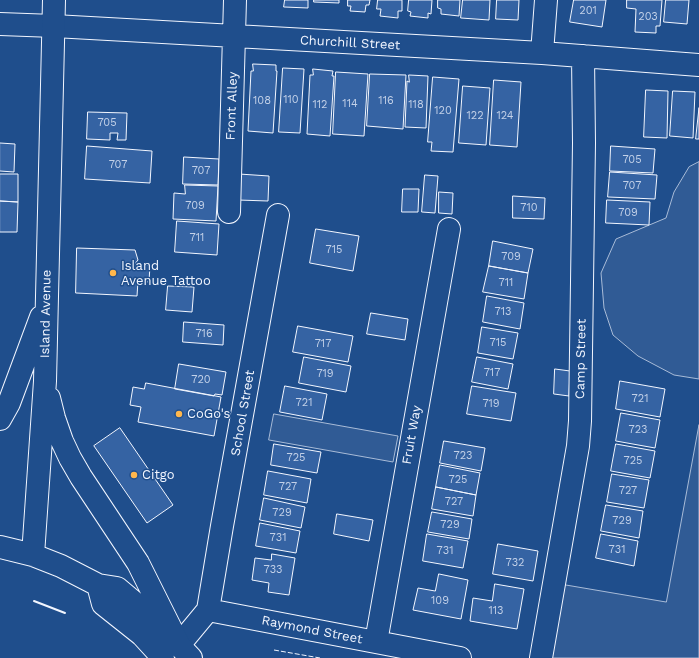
<!DOCTYPE html>
<style>
body{margin:0}
canvas{display:block;background:#1f4e8c}
</style>
<canvas width="699" height="658"></canvas>
<script>
const ctx = document.querySelector('canvas').getContext('2d');
ctx.lineJoin = 'round';
function paint(path, color) {
  ctx.fillStyle = color;
  ctx.fill(path, 'evenodd');
}
function stroke(path, color, width, dash) {
  ctx.strokeStyle = color;
  ctx.lineWidth = width;
  ctx.lineCap = dash ? 'butt' : 'round';
  ctx.setLineDash(dash || []);
  ctx.stroke(path);
}
function label(font, color, halo, rows, align = 'center') {
  ctx.font = font + ' "Work Sans",sans-serif';
  ctx.lineWidth = 3;
  ctx.setLineDash([]);
  ctx.textBaseline = 'middle';
  ctx.strokeStyle = halo;
  ctx.fillStyle = color;
  for (const [text, x, y, turn = 0] of rows) {
    ctx.save();
    ctx.translate(x, y);
    ctx.rotate((+turn || 0) * Math.PI / 180);
    ctx.textAlign = isNaN(turn) ? turn : align;
    if (halo) ctx.strokeText(text, 0, 0);
    ctx.fillText(text, 0, 0);
    ctx.restore();
  }
}
const green = new Path2D(`
 M 699,162 L 699,379 L 674,375 L 638,356 L 613,335 L 604,308 L 601,273 L 616,239 L 666,218 L 674,192 L 689,167 Z
 M 274,414 L 398,436 L 393,462 L 269,440 Z
 M 699,425 L 699,658 L 547,658 L 560,584 L 666,602 Z`);
paint(green, '#305b95');
stroke(green, '#a8bbd7', 1);
const building = new Path2D(`
 M 285,0 L 308,0 L 308,8 L 284,7 Z
 M 314,0 L 339,0 L 339,3 L 314,2 Z
 M 348,0 L 370,0 L 369,5 L 366,5 L 365,12 L 350,11 L 351,6 L 348,6 Z
 M 378,0 L 402,0 L 402,11 L 398,11 L 398,18 L 380,16 L 381,9 L 377,9 Z
 M 409,0 L 432,0 L 431,14 L 428,13 L 428,18 L 410,16 L 411,12 L 408,11 Z
 M 438,0 L 460,0 L 459,16 L 441,14 L 441,9 L 438,8 Z
 M 463,0 L 490,0 L 489,20 L 461,18 Z
 M 497,0 L 519,0 L 518,20 L 496,19 Z
 M 574,0 L 606,0 L 602,27 L 570,22 Z
 M 627,0 L 662,0 L 660,26 L 656,26 L 656,33 L 635,32 L 636,9 L 627,8 Z
 M 666,0 L 689,0 L 687,24 L 664,22 Z
 M 253,64 L 276,65 L 276,71 L 277,71 L 273,133 L 248,131 L 251,71 L 253,71 Z
 M 283,68 L 304,69 L 300,133 L 279,132 Z
 M 313,69 L 333,71 L 332,76 L 334,76 L 330,136 L 307,134 L 310,75 L 313,75 Z
 M 336,72 L 368,74 L 364,136 L 333,134 Z
 M 370,74 L 406,75 L 403,129 L 367,126 Z
 M 409,75 L 428,76 L 426,128 L 405,127 L 407,81 L 409,82 Z
 M 433,77 L 459,79 L 453,152 L 431,151 L 432,142 L 428,142 Z
 M 494,80 L 521,82 L 517,147 L 490,145 Z
 M 463,86 L 490,88 L 486,145 L 459,143 Z
 M 646,90 L 668,91 L 667,138 L 644,137 Z
 M 673,91 L 695,92 L 693,138 L 670,136 Z
 M 699,108 L 699,139 L 696,139 Z
 M 88,112 L 127,113 L 126,140 L 117,140 L 118,133 L 110,133 L 110,140 L 87,139 Z
 M 0,143 L 15,144 L 14,172 L 0,171 Z
 M 87,146 L 152,151 L 150,183 L 85,179 Z
 M 611,146 L 655,149 L 653,173 L 610,171 Z
 M 184,157 L 219,159 L 218,185 L 183,184 Z
 M 610,172 L 657,175 L 655,199 L 608,197 Z
 M 0,174 L 18,174 L 18,202 L 0,201 Z
 M 239,174 L 269,176 L 268,201 L 238,200 Z
 M 425,175 L 438,176 L 435,213 L 422,212 Z
 M 185,185 L 218,186 L 216,221 L 173,219 L 174,193 L 185,194 Z
 M 403,189 L 419,189 L 418,212 L 402,212 Z
 M 439,192 L 453,193 L 452,214 L 439,213 Z
 M 513,196 L 545,198 L 544,219 L 513,218 Z
 M 607,200 L 650,202 L 649,225 L 606,223 Z
 M 0,201 L 18,202 L 17,232 L 0,232 Z
 M 177,221 L 219,224 L 217,255 L 175,252 Z
 M 316,229 L 359,236 L 353,271 L 310,263 Z
 M 493,241 L 533,249 L 528,273 L 489,266 Z
 M 77,248 L 135,250 L 138,260 L 134,265 L 150,265 L 149,282 L 138,281 L 137,296 L 76,293 Z
 M 489,266 L 528,273 L 524,299 L 483,292 Z
 M 168,286 L 194,287 L 192,312 L 166,310 Z
 M 487,296 L 524,303 L 520,329 L 483,322 Z
 M 371,313 L 408,319 L 405,340 L 367,334 Z
 M 184,322 L 224,325 L 223,345 L 183,342 Z
 M 298,326 L 353,336 L 348,362 L 293,352 Z
 M 482,327 L 518,333 L 513,359 L 478,353 Z
 M 304,357 L 351,366 L 346,392 L 299,383 Z
 M 477,357 L 513,364 L 508,389 L 472,382 Z
 M 179,364 L 226,372 L 222,395 L 215,394 L 214,396 L 175,389 Z
 M 555,369 L 570,371 L 569,396 L 554,394 Z
 M 620,381 L 665,389 L 660,417 L 616,409 Z
 M 146,383 L 221,397 L 214,436 L 138,422 L 141,407 L 130,405 L 133,387 L 144,389 Z
 M 285,386 L 327,394 L 322,420 L 280,412 Z
 M 472,386 L 516,393 L 511,421 L 467,414 Z
 M 621,413 L 660,420 L 655,448 L 616,441 Z
 M 120,428 L 173,505 L 147,523 L 94,446 Z
 M 444,441 L 485,448 L 481,471 L 440,463 Z
 M 274,444 L 321,452 L 317,473 L 271,465 Z
 M 616,444 L 655,451 L 650,478 L 611,471 Z
 M 440,465 L 480,473 L 476,495 L 436,487 Z
 M 268,471 L 311,479 L 307,503 L 264,495 Z
 M 612,474 L 649,480 L 644,508 L 607,502 Z
 M 436,487 L 476,495 L 473,516 L 432,509 Z
 M 264,498 L 305,507 L 301,528 L 260,520 Z
 M 606,505 L 643,511 L 639,538 L 601,531 Z
 M 432,512 L 472,519 L 469,539 L 428,532 Z
 M 337,514 L 373,520 L 369,541 L 334,534 Z
 M 260,523 L 300,531 L 296,553 L 256,546 Z
 M 427,534 L 468,541 L 463,568 L 423,561 Z
 M 601,534 L 638,541 L 634,566 L 596,558 Z
 M 498,544 L 538,551 L 533,581 L 493,574 Z
 M 272,554 L 295,558 L 289,595 L 268,592 L 269,583 L 252,580 L 255,558 L 271,560 Z
 M 439,574 L 468,580 L 461,619 L 413,610 L 418,588 L 435,591 Z
 M 495,584 L 524,589 L 517,629 L 470,621 L 473,598 L 492,601 Z`);
paint(building, '#3563a3');
stroke(building, '#f2f6ff', 1);
const minor = new Path2D(`
 M 0,24 L 54,26 L 542,53 L 699,65
 M 542,53 L 546,0
 M 229,212 L 235,0
 M 208,610 L 222,526 L 278,215
 M 208,610 L 460,658
 M 376,642 L 449,229
 M 179,645 L 208,610
 M 541,658 L 578,446 L 580,421 L 584,143 L 583,56`);
const major = new Path2D(`
 M 49,398 L 54,418 L 62,441 L 70,458 L 81,477 L 138,563 L 179,645
 M 0,419 L 9,403 L 41,317
 M 0,547 L 33,555 L 61,566 L 98,585 L 117,588 L 155,620 L 191,658
 M 33,555 L 45,381 L 54,0
 M 98,585 L 103,604 L 142,635 L 163,658`);
stroke(minor, '#f2f6ff', 24);
stroke(major, '#f2f6ff', 24);
stroke(minor, '#1f4e8c', 22);
stroke(major, '#1f4e8c', 22);
stroke(new Path2D(`
 M 274,650 L 320,658`), '#f2f6ff', 1, [5, 2]);
stroke(new Path2D(`
 M 34,601 L 65,613`), '#f2f6ff', 2);
for (const [x, y, r, color] of [
 [113,273,4,"#ffb74d"],
 [179,414,4,"#ffb74d"],
 [134,475,4,"#ffb74d"]
]) {
  const dot = new Path2D();
  dot.arc(x, y, r, 0, 2 * Math.PI);
  ctx.fillStyle = color;
  ctx.fill(dot);
  stroke(dot, '#1f4e8c', 1.5);
}
label('11px', '#c3d1e8', null, [
 ["201",588,11],
 ["203",648,17],
 ["110",291,100],
 ["108",262,101],
 ["116",386,101],
 ["114",350,104],
 ["112",320,105],
 ["118",416,105],
 ["120",443,111],
 ["122",475,116],
 ["124",505,116],
 ["705",107,123],
 ["705",632,160],
 ["707",118,165],
 ["707",201,171],
 ["707",632,186],
 ["709",195,206],
 ["710",529,208],
 ["709",628,213],
 ["711",197,238],
 ["715",334,250],
 ["709",511,257],
 ["711",506,283],
 ["713",503,312],
 ["716",204,334],
 ["715",498,343],
 ["717",323,344],
 ["717",492,373],
 ["719",325,374],
 ["720",201,380],
 ["721",640,399],
 ["721",304,403],
 ["719",491,404],
 ["723",638,430],
 ["723",463,456],
 ["725",296,458],
 ["725",633,461],
 ["725",458,480],
 ["727",288,487],
 ["727",628,491],
 ["727",454,502],
 ["729",282,513],
 ["729",622,521],
 ["729",450,525],
 ["731",278,538],
 ["731",617,550],
 ["731",445,551],
 ["732",515,563],
 ["733",273,570],
 ["109",440,601],
 ["113",496,611]
]);
label('13px', '#f2f6ff', '#1f4e8c', [
 ["Churchill Street",350,43,3],
 ["Front Alley",232,106,-88],
 ["Island Avenue",46,314,-89],
 ["Camp Street",581,359,-89],
 ["School Street",243,413,-80],
 ["Fruit Way",412,435,-80],
 ["Raymond Street",312,630,11]
]);
label('13px', '#f2f6ff', '#1f4e8c', [
 ["Island",121,266],
 ["Avenue Tattoo",121,281],
 ["CoGo's",187,414],
 ["Citgo",142,475]
], 'left');
</script>
